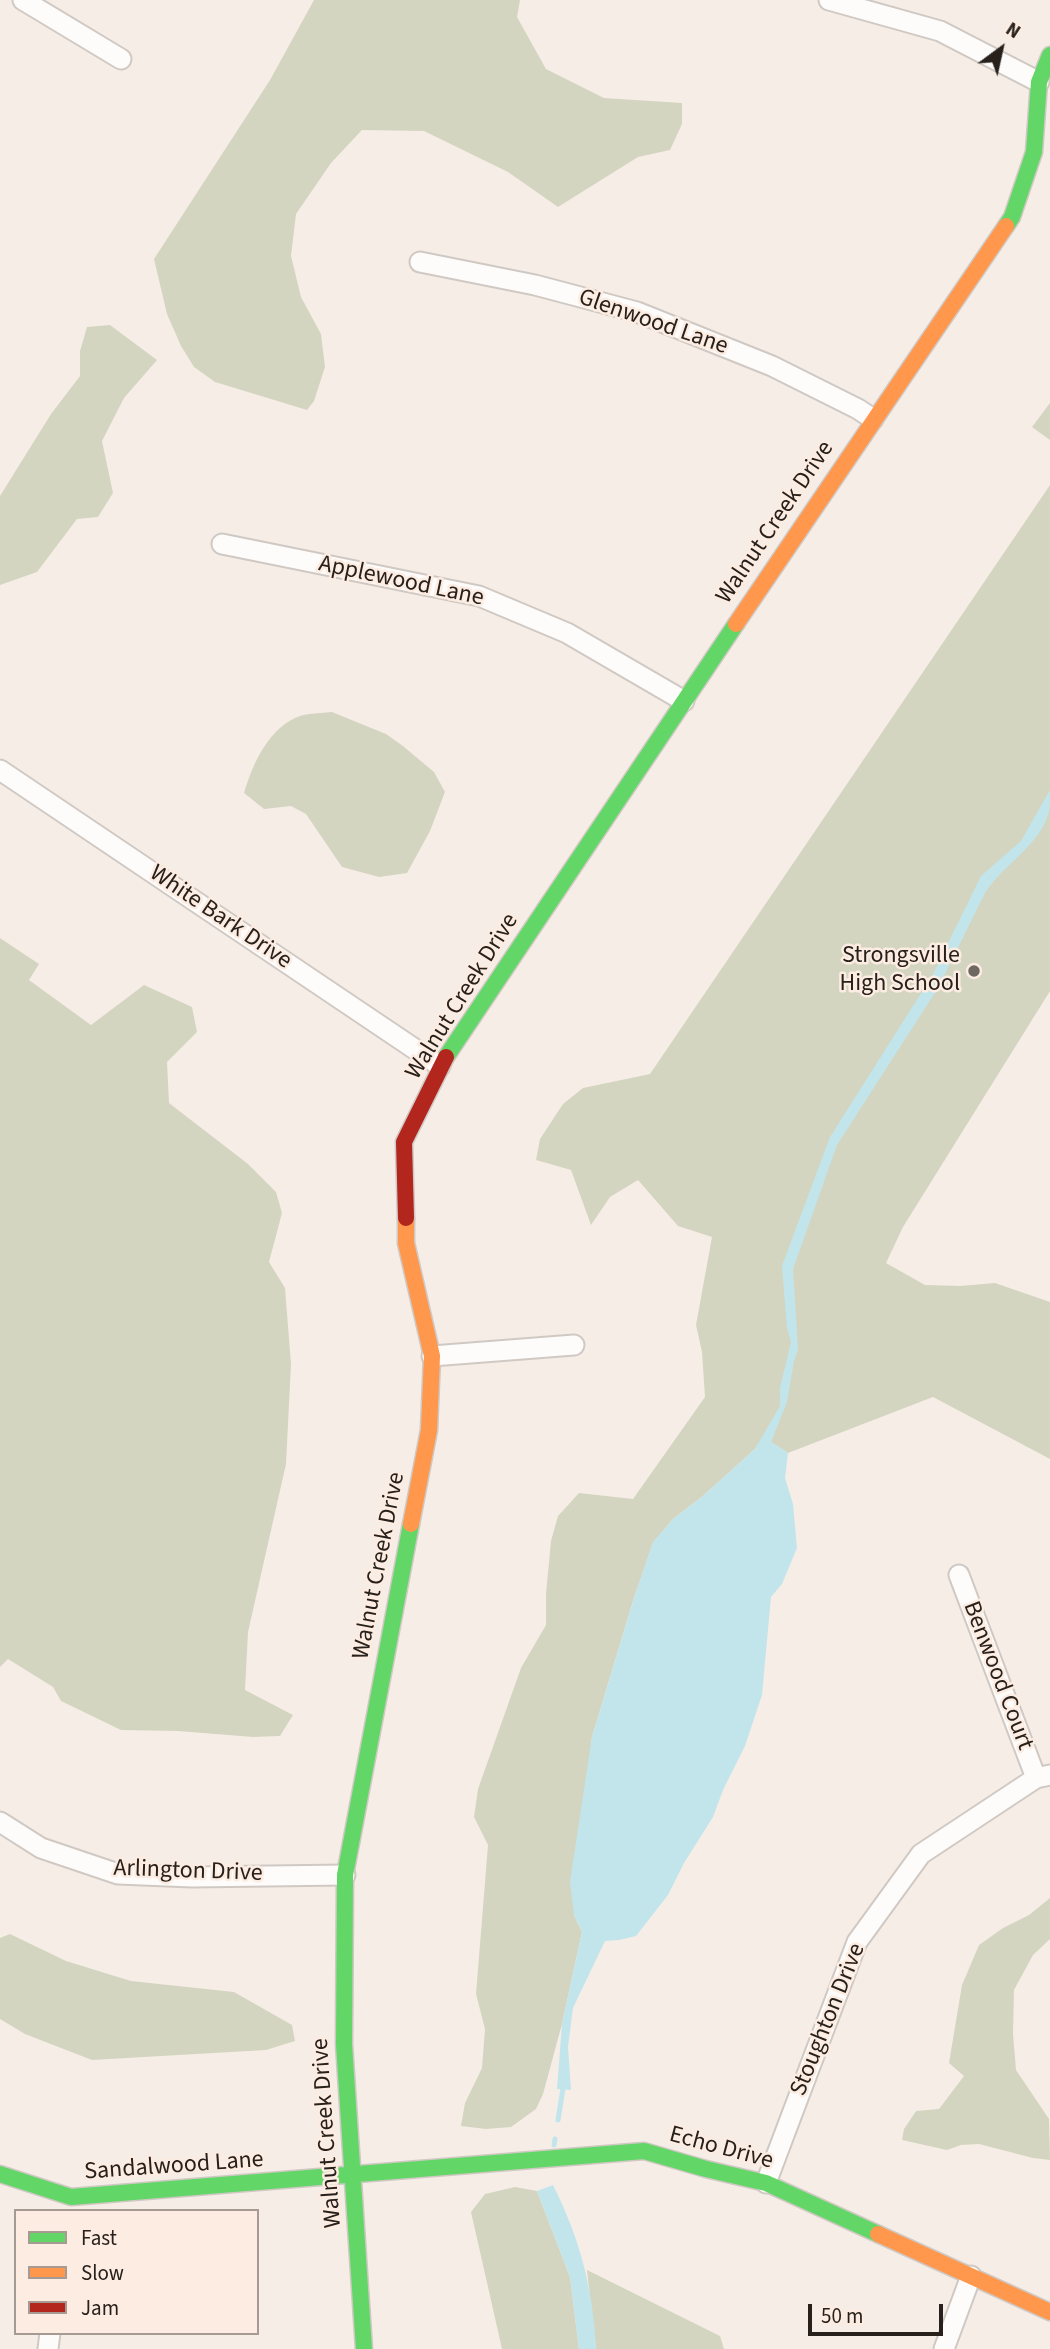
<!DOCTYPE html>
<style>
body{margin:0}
#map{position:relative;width:1050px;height:2349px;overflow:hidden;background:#f6ede7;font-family:"Source Sans 3",sans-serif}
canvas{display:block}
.legend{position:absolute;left:14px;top:2209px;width:245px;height:126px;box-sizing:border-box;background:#fcece1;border:2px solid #a79a92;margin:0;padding:9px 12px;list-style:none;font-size:21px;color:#27201b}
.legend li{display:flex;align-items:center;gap:14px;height:35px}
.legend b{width:35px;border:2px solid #a79a92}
.north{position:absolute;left:966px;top:14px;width:70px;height:70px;-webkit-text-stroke:5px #fcece1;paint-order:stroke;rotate:33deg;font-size:19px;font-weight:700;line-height:28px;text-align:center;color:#27201b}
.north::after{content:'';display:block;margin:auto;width:24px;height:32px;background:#27201b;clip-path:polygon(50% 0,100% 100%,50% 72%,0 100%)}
.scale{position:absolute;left:808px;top:2304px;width:135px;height:32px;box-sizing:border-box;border:4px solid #27201b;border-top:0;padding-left:9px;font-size:21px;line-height:24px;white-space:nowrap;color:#27201b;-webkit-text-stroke:5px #fcece1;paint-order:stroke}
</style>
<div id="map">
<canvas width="1050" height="2349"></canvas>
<ul class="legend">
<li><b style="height:9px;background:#63d668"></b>Fast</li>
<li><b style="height:9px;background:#ff974d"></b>Slow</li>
<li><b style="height:9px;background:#b3261e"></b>Jam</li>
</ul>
<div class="north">N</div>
<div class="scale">50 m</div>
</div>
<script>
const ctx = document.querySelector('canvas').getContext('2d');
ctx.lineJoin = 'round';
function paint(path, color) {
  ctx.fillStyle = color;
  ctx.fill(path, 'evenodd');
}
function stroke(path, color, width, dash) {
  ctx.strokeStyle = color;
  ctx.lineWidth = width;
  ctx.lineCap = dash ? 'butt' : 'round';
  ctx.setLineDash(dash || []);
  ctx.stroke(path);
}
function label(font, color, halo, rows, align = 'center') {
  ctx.font = font + ' "Source Sans 3",sans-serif';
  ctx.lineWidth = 5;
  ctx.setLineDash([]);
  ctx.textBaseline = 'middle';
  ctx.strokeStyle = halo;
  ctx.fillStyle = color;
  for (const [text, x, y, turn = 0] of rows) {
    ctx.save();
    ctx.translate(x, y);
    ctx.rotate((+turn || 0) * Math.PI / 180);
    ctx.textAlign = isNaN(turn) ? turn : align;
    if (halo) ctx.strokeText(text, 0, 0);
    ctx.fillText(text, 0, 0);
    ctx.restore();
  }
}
paint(new Path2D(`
 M 314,0 L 520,0 L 517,17 L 546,69 L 604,98 L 682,103 L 682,124 L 670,150 L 638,157 L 558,207 L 508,172 L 424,131 L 362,130 L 331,163 L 296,214 L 291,256 L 301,297 L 321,334 L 325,367 L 314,401 L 307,410 L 215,382 L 194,367 L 181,346 L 167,314 L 154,259 L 270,80 Z
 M 110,325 L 157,360 L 124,398 L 102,441 L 113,493 L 98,517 L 77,519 L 37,572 L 0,585 L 0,496 L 51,414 L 80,376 L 80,351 L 87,327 Z
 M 1050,403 L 1050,440 L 1032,427 Z
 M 1050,485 L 1050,991 L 903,1227 L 886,1263 L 925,1285 L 960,1286 L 995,1283 L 1050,1302 L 1050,1459 L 933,1397 L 788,1453 L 763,1437 L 755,1449 L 703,1496 L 673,1519 L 653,1543 L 634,1598 L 592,1737 L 574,1915 L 582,1932 L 562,2024 L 543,2094 L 536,2109 L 511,2127 L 486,2129 L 461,2126 L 465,2103 L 482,2068 L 485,2029 L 476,1994 L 488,1845 L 474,1817 L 478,1789 L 521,1668 L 546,1625 L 546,1594 L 551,1541 L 558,1516 L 579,1493 L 633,1499 L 705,1397 L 702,1352 L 696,1325 L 712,1237 L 678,1226 L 638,1180 L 610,1197 L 591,1225 L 571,1170 L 536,1160 L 540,1139 L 563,1104 L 583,1088 L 650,1074 Z
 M 332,712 L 386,734 L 403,746 L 434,772 L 445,792 L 430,831 L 407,873 L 379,877 L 342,867 L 306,814 L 291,806 L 264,809 L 244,793 C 253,763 269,727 300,716 C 310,713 322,713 332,712 Z
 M 0,938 L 39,964 L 29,980 L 91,1025 L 144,985 L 192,1007 L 197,1032 L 167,1062 L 169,1103 L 248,1164 L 276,1192 L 282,1213 L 269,1262 L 285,1288 L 291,1364 L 286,1464 L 248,1632 L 245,1690 L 293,1715 L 280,1736 L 253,1737 L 178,1731 L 121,1730 L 61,1701 L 53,1687 L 8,1659 L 0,1667 Z
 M 1050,1898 L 1050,1939 L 1033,1955 L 1014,1990 L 1013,2034 L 1016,2070 L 1049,2119 L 1050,2160 L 1033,2158 L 979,2144 L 961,2145 L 947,2150 L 902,2140 L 904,2129 L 916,2111 L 939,2109 L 964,2076 L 949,2063 L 962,1985 L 979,1945 L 1003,1928 L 1029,1915 Z
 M 10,1934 L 66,1961 L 131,1981 L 234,1992 L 292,2025 L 295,2041 L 266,2050 L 92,2060 L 25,2034 L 0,2019 L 0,1938 Z
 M 515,2187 L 537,2191 L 570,2277 L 579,2349 L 502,2349 L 471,2212 L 485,2194 Z
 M 587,2270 L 720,2336 L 724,2349 L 596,2349 Z`), '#d4d5c0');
paint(new Path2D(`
 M 1050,790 C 1050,797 1050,805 1049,812 C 1039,847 1004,863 985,893 L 938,988 L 837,1145 L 793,1269 L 798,1349 L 794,1361 L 787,1402 L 771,1442 L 788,1453 L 785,1478 L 793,1504 L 797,1548 L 782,1584 L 771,1597 L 762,1695 L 745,1746 L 723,1790 L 713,1817 L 684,1863 L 668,1895 L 636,1936 L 619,1940 L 605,1941 L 573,2008 L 568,2047 L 571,2090 L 557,2089 L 562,2024 L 582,1932 L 574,1915 L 570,1882 L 592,1737 L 634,1598 L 653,1542 L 673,1519 L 703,1496 L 755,1449 L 780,1406 L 780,1388 L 791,1342 L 787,1328 L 782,1266 L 830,1137 L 932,976 L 981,876 L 1021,841 Z
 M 553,2185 C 580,2239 593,2288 596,2349 L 579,2349 L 570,2277 L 537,2191 Z`), '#c2e5ec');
stroke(new Path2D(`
 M 558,2120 L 564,2082
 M 554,2145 L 555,2139`), '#c2e5ec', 5);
const street = new Path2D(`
 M 23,0 L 121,59
 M 829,0 L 940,31 L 1039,82
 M 420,262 L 535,285 L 637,312 L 772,366 L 858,409 L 873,419
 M 222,544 L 479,596 L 567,633 L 684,701
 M 0,770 L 440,1066
 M 432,1356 L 574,1345
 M 959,1575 L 1036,1778
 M 0,1822 L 41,1848 L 118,1874 L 192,1877 L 345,1875
 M 766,2183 L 857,1942 L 921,1854 L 1036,1778 L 1050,1775
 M 48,2349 L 50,2333
 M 944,2349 L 971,2276`);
const fast = new Path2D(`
 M 1006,226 L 1012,217 L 1034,152 L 1039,82 L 1050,55
 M 446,1057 L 736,624
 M 0,2174 L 71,2197 L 644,2151 L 706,2169 L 766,2183 L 878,2234
 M 364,2349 L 344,2044 L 345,1875 L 411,1524`);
const slow = new Path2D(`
 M 736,624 L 1006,226
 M 406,1218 L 406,1243 L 432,1356 L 429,1430 L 411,1524
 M 878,2234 L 1050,2312`);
const jam = new Path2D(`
 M 406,1218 L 404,1142 L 446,1057`);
stroke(street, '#d0c9c3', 23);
stroke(fast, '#d0c9c3', 19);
stroke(slow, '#d0c9c3', 19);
stroke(jam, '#d0c9c3', 19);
stroke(street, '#fefcfb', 19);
stroke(fast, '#63d668', 16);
stroke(slow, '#ff974d', 16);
stroke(jam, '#b3261e', 16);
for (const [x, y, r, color] of [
 [974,971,7,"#6f6862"]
]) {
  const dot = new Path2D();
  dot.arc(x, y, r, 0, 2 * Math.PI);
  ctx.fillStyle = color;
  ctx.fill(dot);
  stroke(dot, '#fcece1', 2.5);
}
label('24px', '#27201b', '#fcece1', [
 ["Glenwood Lane",653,323,19],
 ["Walnut Creek Drive",776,523,-56],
 ["Applewood Lane",401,582,12],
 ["White Bark Drive",220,918,34],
 ["Walnut Creek Drive",463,997,-58],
 ["Walnut Creek Drive",380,1566,-79],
 ["Benwood Court",997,1676,69],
 ["Arlington Drive",188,1872,2],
 ["Stoughton Drive",829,2020,-68],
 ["Walnut Creek Drive",328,2133,-94],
 ["Echo Drive",721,2149,15],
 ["Sandalwood Lane",174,2167,-4]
]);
label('24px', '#27201b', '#fcece1', [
 ["Strongsville",960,957],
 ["High School",960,985]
], 'right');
</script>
